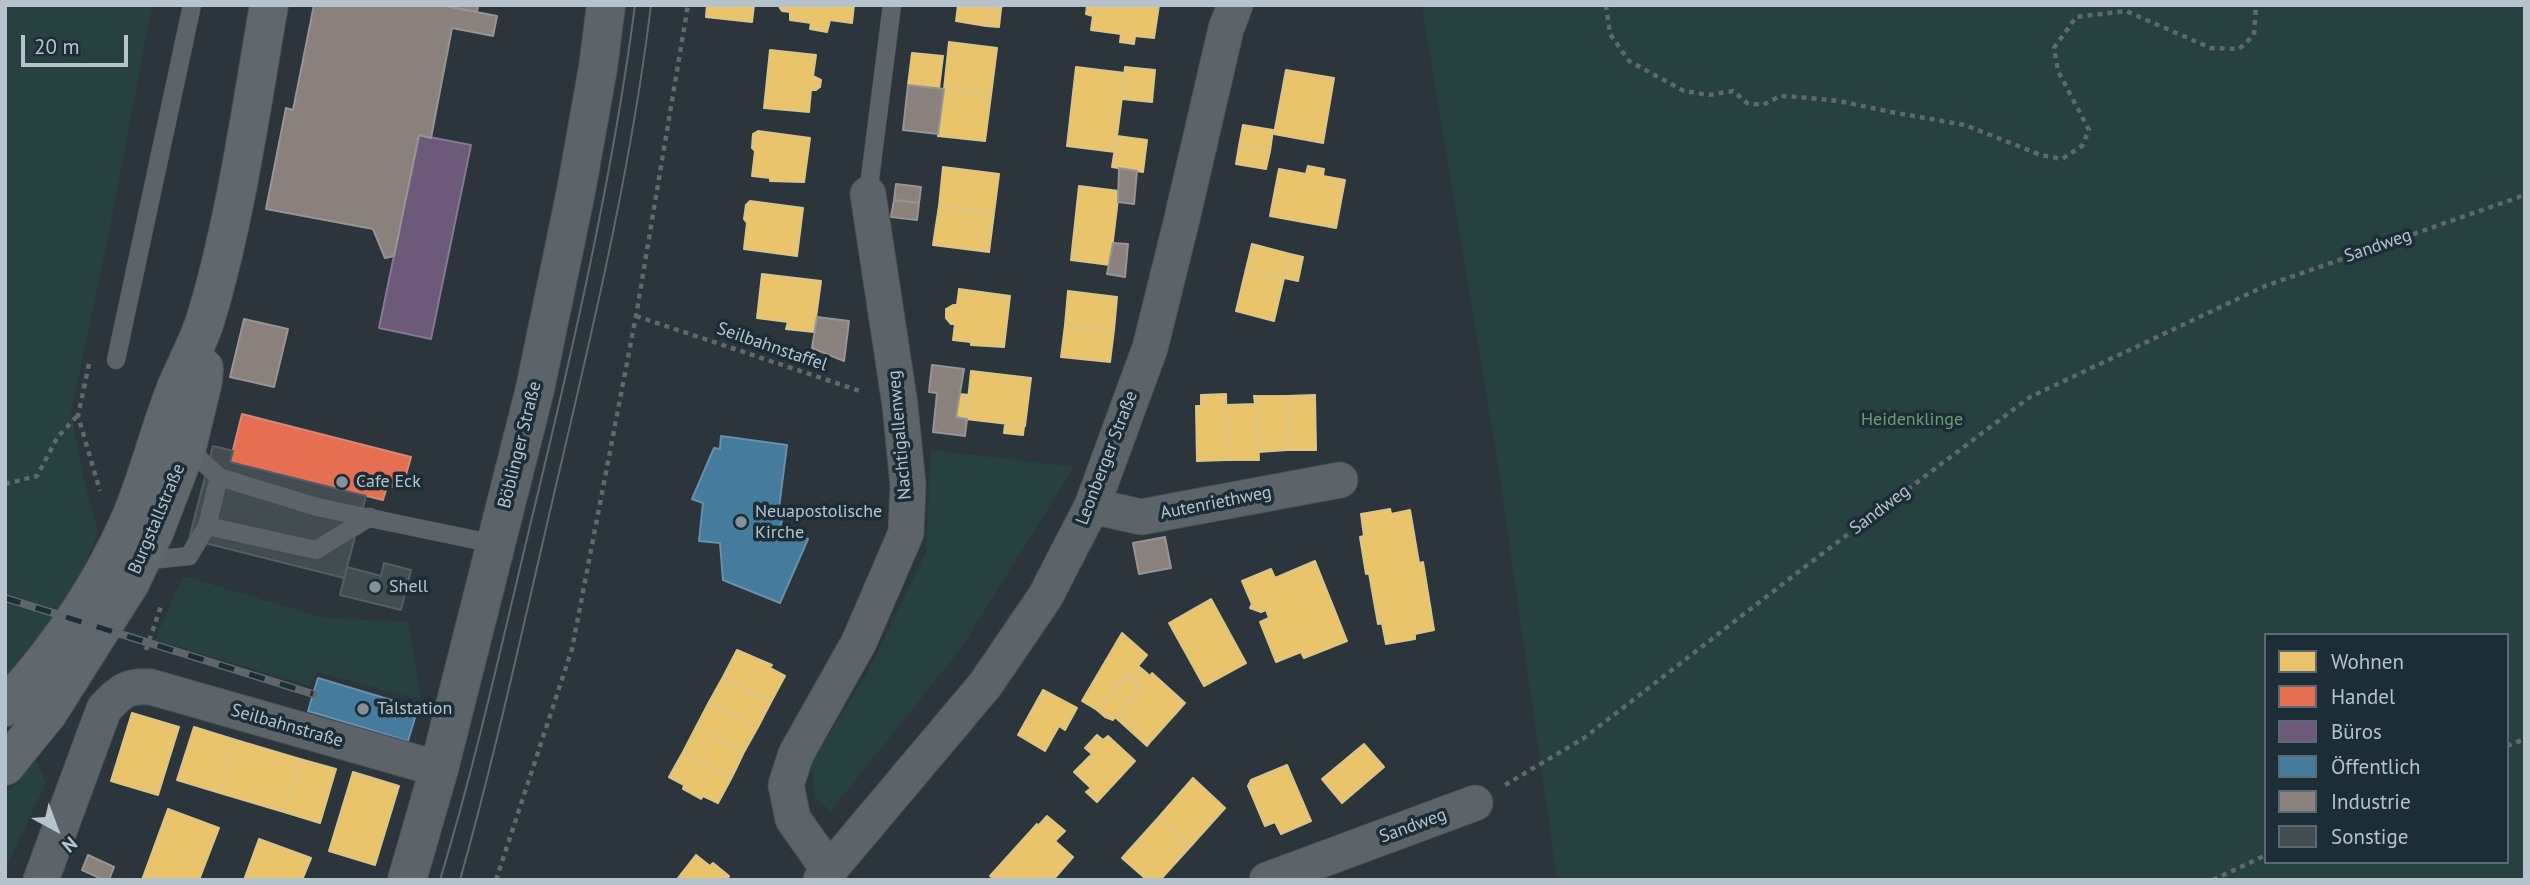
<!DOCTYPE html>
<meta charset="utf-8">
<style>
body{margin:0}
#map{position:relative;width:2530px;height:885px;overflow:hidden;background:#2b353b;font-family:"PT Sans",sans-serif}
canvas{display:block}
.frame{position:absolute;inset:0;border:7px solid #b6c3cc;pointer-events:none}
.legend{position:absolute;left:2264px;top:633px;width:245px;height:231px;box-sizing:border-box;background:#1d2d37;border:2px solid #5a6973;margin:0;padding:9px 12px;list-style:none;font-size:21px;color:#b6c3cc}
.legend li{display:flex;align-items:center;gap:14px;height:35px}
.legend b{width:35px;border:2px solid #5a6973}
.north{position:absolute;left:21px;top:794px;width:70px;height:70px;-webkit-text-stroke:5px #1d2d37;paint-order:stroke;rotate:139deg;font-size:19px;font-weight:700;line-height:28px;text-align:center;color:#b6c3cc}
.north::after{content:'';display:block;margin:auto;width:24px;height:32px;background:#b6c3cc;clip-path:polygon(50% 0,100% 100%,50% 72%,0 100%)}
.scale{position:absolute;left:21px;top:35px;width:107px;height:32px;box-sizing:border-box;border:4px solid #b6c3cc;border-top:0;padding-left:9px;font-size:21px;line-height:24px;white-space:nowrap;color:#b6c3cc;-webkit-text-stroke:5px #1d2d37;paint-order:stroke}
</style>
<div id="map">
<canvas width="2530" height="885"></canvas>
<div class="frame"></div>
<ul class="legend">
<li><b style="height:19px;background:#e9c46a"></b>Wohnen</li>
<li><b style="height:19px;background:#e76f51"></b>Handel</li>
<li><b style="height:19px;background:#6d597a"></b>Büros</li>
<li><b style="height:19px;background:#457b9d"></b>Öffentlich</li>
<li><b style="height:19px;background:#8a817c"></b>Industrie</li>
<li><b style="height:19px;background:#434c51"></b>Sonstige</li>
</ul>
<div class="north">N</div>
<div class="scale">20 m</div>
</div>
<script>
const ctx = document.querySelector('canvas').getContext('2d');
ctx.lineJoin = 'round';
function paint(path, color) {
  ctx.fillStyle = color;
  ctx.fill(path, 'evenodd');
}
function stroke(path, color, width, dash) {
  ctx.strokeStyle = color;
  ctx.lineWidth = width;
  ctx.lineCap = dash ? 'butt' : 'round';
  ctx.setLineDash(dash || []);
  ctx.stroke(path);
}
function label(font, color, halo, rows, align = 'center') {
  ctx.font = font + ' "PT Sans",sans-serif';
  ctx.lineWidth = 7;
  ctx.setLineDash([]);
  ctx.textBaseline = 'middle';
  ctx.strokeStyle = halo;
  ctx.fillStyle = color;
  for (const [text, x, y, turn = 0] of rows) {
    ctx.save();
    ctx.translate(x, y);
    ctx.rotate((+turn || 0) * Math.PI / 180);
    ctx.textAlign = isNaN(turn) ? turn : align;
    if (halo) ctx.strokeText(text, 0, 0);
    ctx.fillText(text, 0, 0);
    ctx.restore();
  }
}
paint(new Path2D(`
 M 5,5 L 152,5 L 108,238 L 71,413 L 83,475 L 98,533 L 71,598 L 5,682 Z
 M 1422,5 L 2525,5 L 2525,880 L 1557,880 L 1499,470 ZM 2266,635 L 2507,635 L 2507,862 L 2266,862 Z
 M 931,450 L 1074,467 L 960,650 L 831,811 L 815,798 L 811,764 L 868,672 L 926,553 Z
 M 183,576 L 328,619 L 408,621 L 421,700 L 317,672 L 310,686 L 155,640 Z
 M 35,759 L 46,782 L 5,871 L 5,796 Z`), '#274140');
const homes = new Path2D(`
 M 707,5 L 754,5 L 752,22 L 706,17 Z
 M 778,5 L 854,5 L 852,23 L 830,20 L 827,32 L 810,29 L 811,23 L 790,20 L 790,12 L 782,11 Z
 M 958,5 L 1002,5 L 1001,9 L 989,7 L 986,26 L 956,21 Z
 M 1087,5 L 1159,5 L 1154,38 L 1135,36 L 1134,44 L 1120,42 L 1121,34 L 1091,30 L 1093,16 L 1086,14 Z
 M 989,7 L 1001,9 L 999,27 L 986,26 Z
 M 949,42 L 997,48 L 991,95 L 944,89 Z
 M 770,50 L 816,55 L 813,76 L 821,80 L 820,87 L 816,90 L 811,90 L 809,112 L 764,108 Z
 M 912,53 L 943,56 L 939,89 L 908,85 Z
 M 1076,67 L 1125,73 L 1115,152 L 1067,146 Z
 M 1125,67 L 1155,70 L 1152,102 L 1122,99 Z
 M 1286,70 L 1334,78 L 1323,143 L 1274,134 Z
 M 944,89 L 991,95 L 985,141 L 938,136 Z
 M 1243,125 L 1273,130 L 1270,151 L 1239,146 Z
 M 758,131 L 810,138 L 804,182 L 770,181 L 770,178 L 752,176 L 755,151 L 752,148 L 753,134 Z
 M 1117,136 L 1147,140 L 1143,172 L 1112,167 Z
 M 1239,146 L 1270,151 L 1266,169 L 1236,164 Z
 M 1308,166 L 1324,169 L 1323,176 L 1345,180 L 1336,228 L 1270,216 L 1279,169 L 1306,174 Z
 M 943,167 L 999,174 L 994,213 L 939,206 Z
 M 1079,186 L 1119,191 L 1110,265 L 1071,260 Z
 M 750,201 L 803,208 L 797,256 L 744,249 L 747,223 L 744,219 L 746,205 Z
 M 939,206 L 994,213 L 989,252 L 933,245 Z
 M 1252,244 L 1290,254 L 1284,278 L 1246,269 Z
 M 1290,254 L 1303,257 L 1298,281 L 1284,278 Z
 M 1246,269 L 1284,278 L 1274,321 L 1236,311 Z
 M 762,274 L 821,281 L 814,332 L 786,329 L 788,322 L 757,318 Z
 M 959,289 L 1010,296 L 1004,347 L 971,345 L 971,342 L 953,340 L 955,324 L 951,324 L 946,318 L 946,309 L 953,305 L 957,305 Z
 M 1068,291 L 1117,297 L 1114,330 L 1065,325 Z
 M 1065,325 L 1114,330 L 1110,362 L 1061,357 Z
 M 971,371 L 1031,378 L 1025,426 L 966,419 Z
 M 959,394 L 969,395 L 966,418 L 956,417 Z
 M 1226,394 L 1227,460 L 1197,461 L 1196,406 L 1201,406 L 1201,395 Z
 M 1315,395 L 1316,450 L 1287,450 L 1286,396 Z
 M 1254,396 L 1256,396 L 1259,460 L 1227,460 L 1226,405 L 1255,404 Z
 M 1256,396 L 1286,396 L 1287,450 L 1259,452 Z
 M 1005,424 L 1024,426 L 1023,435 L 1004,433 Z
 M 1390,509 L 1391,514 L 1410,510 L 1419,563 L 1423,562 L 1434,630 L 1415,634 L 1415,639 L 1386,644 L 1382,623 L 1378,624 L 1369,573 L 1366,574 L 1360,537 L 1364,536 L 1361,514 Z
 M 1315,561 L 1347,641 L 1304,658 L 1301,652 L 1276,662 L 1260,622 L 1269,618 L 1266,610 L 1261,612 L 1250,608 L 1252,604 L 1242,581 L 1271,569 L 1275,578 Z
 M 1211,599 L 1246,663 L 1204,686 L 1169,623 Z
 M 1122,633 L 1147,655 L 1138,666 L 1142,669 L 1134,679 L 1128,674 L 1097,710 L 1082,701 Z
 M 737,650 L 772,665 L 770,668 L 785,676 L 771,702 L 723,677 Z
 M 1142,669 L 1150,676 L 1152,673 L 1185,703 L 1151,741 L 1119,712 L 1141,687 L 1133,680 Z
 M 1128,674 L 1141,687 L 1119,712 L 1151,741 L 1147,746 L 1115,717 L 1113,720 L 1105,717 L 1097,710 Z
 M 723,677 L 771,702 L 758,727 L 709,702 Z
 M 1043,690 L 1077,708 L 1065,730 L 1059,726 L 1045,751 L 1018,735 Z
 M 709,702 L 758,727 L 744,752 L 696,727 Z
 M 132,713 L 179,727 L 158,795 L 111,781 Z
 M 194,727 L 236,740 L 220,793 L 177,780 Z
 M 696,727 L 744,752 L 732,777 L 683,752 Z
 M 1097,735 L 1103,740 L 1108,736 L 1135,761 L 1097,802 L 1086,792 L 1091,788 L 1074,772 L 1092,754 L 1085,748 Z
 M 236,740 L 300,759 L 284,812 L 220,793 Z
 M 1364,744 L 1384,767 L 1342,803 L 1322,779 Z
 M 683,752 L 732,777 L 718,803 L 703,796 L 701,799 L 683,789 L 684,785 L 669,777 Z
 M 300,759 L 336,769 L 320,823 L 284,812 Z
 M 1287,765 L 1311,821 L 1281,834 L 1275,822 L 1265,826 L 1248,786 L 1251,780 Z
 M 353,772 L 399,786 L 375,865 L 329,851 Z
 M 1193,778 L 1225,808 L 1190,847 L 1158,818 Z
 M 168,809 L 219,828 L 199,880 L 142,880 Z
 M 1047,816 L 1065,831 L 1055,841 L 1073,857 L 1053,880 L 995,880 L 990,876 L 1037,824 L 1038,826 Z
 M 1158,818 L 1190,847 L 1160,880 L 1147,880 L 1122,858 Z
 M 259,839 L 311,858 L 302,880 L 244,880 Z
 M 696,855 L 710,866 L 713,863 L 729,876 L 727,880 L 680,880 L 678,878 Z`);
paint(homes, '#e9c46a');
stroke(homes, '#dac487', 2);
const shops = new Path2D(`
 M 242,414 L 411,457 L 402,489 L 387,486 L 383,500 L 230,462 Z`);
paint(shops, '#e76f51');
stroke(shops, '#d88876', 2);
const offices = new Path2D(`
 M 419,135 L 471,145 L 431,339 L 379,328 Z`);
paint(offices, '#6d597a');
stroke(offices, '#837993', 2);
const public = new Path2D(`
 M 721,436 L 787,445 L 778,516 L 783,516 L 780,528 L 808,539 L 780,603 L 723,580 L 720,543 L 699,541 L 703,503 L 692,499 L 714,448 L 720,449 Z
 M 318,678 L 418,708 L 408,741 L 308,711 Z`);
paint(public, '#457b9d');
stroke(public, '#6791ab', 2);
const industry = new Path2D(`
 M 314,5 L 440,5 L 497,16 L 493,36 L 452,28 L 431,138 L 419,135 L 394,256 L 385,258 L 373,229 L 266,209 L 286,108 L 293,110 Z
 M 440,5 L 478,5 L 477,12 Z
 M 908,85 L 944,89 L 938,134 L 903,130 Z
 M 1119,168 L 1137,171 L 1134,204 L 1118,202 Z
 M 896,184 L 921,187 L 919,203 L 894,200 Z
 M 894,200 L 919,203 L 917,220 L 891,217 Z
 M 1113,243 L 1128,244 L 1125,277 L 1107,274 Z
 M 817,317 L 849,321 L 844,361 L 812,348 Z
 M 244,319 L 288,329 L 274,387 L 230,377 Z
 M 932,365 L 964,369 L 956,417 L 967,419 L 965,436 L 933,432 L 937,393 L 929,392 Z
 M 1165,537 L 1171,568 L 1139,574 L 1133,543 Z
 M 88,855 L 114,867 L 109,880 L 104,880 L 82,870 Z`);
paint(industry, '#8a817c');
stroke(industry, '#979594', 2);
const building = new Path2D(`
 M 213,446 L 233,451 L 230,462 L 366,496 L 344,578 L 189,539 Z
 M 384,563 L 411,570 L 401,610 L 340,595 L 347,567 L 381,576 Z`);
paint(building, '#434c51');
stroke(building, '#535d63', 2);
const service = new Path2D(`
 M 868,194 L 892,5
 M 116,360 L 192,5
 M 187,447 L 219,477 L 317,507 L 495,544
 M 207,526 L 316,550 L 370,517
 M 141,561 L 189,556 L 207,526 L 219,477`);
const minor = new Path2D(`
 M 1092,506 L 1141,517 L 1340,480
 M 829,870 L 793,819 L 786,785 L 796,754 L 859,642 L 906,533 L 908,485 L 900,405 L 868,194
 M 41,880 L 104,709 C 121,691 127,685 151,687 L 439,769
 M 821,880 L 985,685 L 1045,597 L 1092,506 L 1150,348 L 1181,223 L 1226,29 L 1235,5
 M 1267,880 L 1475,803`);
const tertiary = new Path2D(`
 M 407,880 L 439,769 L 535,389 L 576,191 L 598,68 L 606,5`);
const secondary = new Path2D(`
 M 5,707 C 55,653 99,589 129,522 C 147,481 157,438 173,396 C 182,370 198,345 206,318 C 236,218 251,108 269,5
 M 5,766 L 48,713 L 130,583 L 154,533 L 187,447 L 203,381 L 204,368`);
stroke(service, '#4a5155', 19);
stroke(minor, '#4a5155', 37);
stroke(tertiary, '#4a5155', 40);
stroke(secondary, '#4a5155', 40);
stroke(new Path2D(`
 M 1606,5 L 1610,34 L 1629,61 L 1684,91 L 1709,95 L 1733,91 L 1747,103 L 1763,105 L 1780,96 L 1799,97 L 1839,101 L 1891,112 L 1965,125 L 2041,155 L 2062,159 L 2082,146 L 2089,130 L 2058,71 L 2054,48 L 2076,17 L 2126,11 L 2211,48 L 2239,49 L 2254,35 L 2256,5
 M 636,316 L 863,392
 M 89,364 L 78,416 L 100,491
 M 5,484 L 37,476 L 57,438 L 77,416
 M 146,650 L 161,606
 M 2507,746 L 2525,739
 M 1505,785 L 1584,738 L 1806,566 L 2030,397 L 2265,286 L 2525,195
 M 496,880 L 572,649 L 636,316 L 688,5
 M 2213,880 L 2266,855`), '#5f686b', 4.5, [5, 5]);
stroke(service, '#5c6369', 18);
stroke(minor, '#5c6369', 35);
stroke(tertiary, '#5c6369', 38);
stroke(secondary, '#60686e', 38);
stroke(new Path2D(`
 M 440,880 C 475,765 501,647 529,530 C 571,357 612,182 635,5
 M 460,880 C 496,752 524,622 554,494 C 592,332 631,170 651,5`), '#60676c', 2);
const rail = new Path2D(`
 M 5,598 L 313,694`);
stroke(rail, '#60676c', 8);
stroke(rail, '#1d2d37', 5, [16]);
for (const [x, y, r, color] of [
 [342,482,7,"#859199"],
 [741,522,7,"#859199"],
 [375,587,7,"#859199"],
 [363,709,7,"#859199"]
]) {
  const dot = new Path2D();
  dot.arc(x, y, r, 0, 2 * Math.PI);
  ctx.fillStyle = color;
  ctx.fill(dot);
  stroke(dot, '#1d2d37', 2.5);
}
label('18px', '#b6c3cc', '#1d2d37', [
 ["Sandweg",2378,246,-19],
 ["Seilbahnstaffel",772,347,19],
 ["Nachtigallenweg",900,435,-95],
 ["Böblinger Straße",520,445,-76],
 ["Leonberger Straße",1107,458,-69],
 ["Autenriethweg",1216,503,-11],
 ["Sandweg",1880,510,-37],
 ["Burgstallstraße",157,519,-67],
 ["Seilbahnstraße",287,726,16],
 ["Sandweg",1413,826,-20]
]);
label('18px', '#6b9e6d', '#1d2d37', [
 ["Heidenklinge",1912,420]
]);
label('18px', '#b6c3cc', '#1d2d37', [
 ["Cafe Eck",356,482],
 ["Neuapostolische",755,512],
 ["Kirche",755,533],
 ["Shell",389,587],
 ["Talstation",377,709]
], 'left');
</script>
